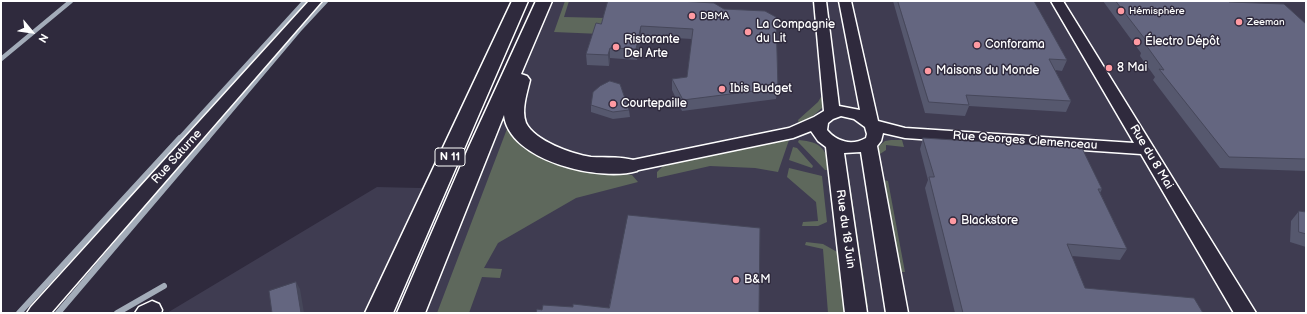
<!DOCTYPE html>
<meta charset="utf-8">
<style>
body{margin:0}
#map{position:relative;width:1307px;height:314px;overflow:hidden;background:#2f2a3d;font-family:"Balsamiq Sans",sans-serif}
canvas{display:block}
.frame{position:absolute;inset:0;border:2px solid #fff;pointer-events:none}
.north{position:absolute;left:12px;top:12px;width:40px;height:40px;-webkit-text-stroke:3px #2f2a3d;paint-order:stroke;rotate:119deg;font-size:11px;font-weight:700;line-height:16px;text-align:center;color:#fff}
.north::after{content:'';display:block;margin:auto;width:14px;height:18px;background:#fff;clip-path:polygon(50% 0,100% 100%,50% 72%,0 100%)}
</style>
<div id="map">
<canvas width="1307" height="314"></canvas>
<div class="frame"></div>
<div class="north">N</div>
</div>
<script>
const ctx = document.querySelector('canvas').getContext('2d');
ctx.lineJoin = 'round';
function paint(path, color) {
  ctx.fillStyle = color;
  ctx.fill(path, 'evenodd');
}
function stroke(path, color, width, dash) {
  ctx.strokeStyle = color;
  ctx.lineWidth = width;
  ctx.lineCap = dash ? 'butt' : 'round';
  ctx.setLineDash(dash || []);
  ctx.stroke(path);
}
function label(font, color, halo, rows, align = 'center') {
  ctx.font = font + ' "Balsamiq Sans",sans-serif';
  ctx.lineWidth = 3;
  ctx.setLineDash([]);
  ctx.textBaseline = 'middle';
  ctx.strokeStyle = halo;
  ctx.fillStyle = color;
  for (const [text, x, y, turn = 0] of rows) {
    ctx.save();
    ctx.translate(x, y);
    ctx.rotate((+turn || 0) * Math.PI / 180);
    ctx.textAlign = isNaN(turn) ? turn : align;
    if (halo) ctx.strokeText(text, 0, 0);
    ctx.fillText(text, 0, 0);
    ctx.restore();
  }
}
paint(new Path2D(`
 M 535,1 L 1306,1 L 1306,313 L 167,313 L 377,187 L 462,189 Z`), '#3f3c51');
paint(new Path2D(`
 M 565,1 L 569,1 L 564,17 L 606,18 L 601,34 L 554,32 Z
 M 821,97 L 824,97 L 822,108 L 807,121 L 799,124 L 798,120 L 818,102 Z
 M 510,121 L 519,138 L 539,156 L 566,168 L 632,175 L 638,182 L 576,198 L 498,243 L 484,268 L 502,269 L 500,278 L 482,277 L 469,313 L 437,313 Z
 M 789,140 L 778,172 L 755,168 L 710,166 L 657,178 L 657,172 L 663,166 Z
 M 799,140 C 821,142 827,149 830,170 L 825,170 L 798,142 Z
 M 891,140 L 902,140 L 904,147 L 886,145 L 886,150 L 880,154 L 880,160 L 878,159 L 879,146 L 885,141 Z
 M 793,147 L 797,148 L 813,166 L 812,168 L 789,160 Z
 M 789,168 L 822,176 L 827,222 L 818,226 L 802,226 L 803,222 L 818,221 L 816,202 L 787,177 Z
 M 846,178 L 849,178 L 868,307 L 864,307 Z
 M 883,180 L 888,181 L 905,272 L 899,272 Z
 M 806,242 L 823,244 L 839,253 L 845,313 L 828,313 L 823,249 L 805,245 Z`), '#5e685c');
stroke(new Path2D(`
 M 1,59 L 71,1
 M 179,139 L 305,1
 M 207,139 L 299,30 L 326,1`), '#a3acb9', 4.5);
stroke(new Path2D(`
 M 19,313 L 180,138
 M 58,313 L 207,138
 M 117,313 L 164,286`), '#a3acb9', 6);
const street = new Path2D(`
 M 309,1 L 322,1 L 51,313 L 27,313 L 31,307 Z
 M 814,1 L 826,1 L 839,106 L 860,110 L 839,1 L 851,1 L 878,121 L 905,128 L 1134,143 L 1051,1 L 1063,1 L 1256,313 L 1234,313 L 1141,154 L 905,138 L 883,133 L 881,141 L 877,146 L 908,313 L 886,313 L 861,152 L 844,153 L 867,313 L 845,313 L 826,147 L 818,141 L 811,131 L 793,138 L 629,172 L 623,170 L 620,166 L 623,162 L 789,128 L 814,117 L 824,111 ZM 841,116 L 854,119 L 865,127 L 867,134 L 866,138 C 852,146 837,142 827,130 L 828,123 L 833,119 Z
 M 152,301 L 159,304 L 162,310 L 161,313 L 135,313 L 139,307 Z`);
const highway = new Path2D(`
 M 512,1 L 528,1 L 393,313 L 365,313 Z
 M 536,1 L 552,1 L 521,74 L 527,76 L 530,80 C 527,93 521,110 526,123 C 535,141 572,154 591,157 C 606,158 622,156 637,161 L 640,166 L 637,171 C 600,182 509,161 504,115 L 425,313 L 397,313 L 468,149 Z`);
stroke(street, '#fff', 3);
stroke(highway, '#fff', 3);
paint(street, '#2f2a3d');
paint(highway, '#2f2a3d');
paint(new Path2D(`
 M 679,1 L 778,88 L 776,99 L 682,111 L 672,90 L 672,79 L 687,77 L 692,39 L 641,36 L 637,60 L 610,58 L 609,66 L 587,65 L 586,54 L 601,24 Z
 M 893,1 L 1034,1 L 1067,60 L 1062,71 L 1055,70 L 1071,101 L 1066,112 L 969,106 L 965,116 L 925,113 Z
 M 1103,1 L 1228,1 L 1306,24 L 1306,171 L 1220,168 L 1153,80 L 1155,77 L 1140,56 L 1141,53 Z
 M 591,105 L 629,110 L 630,117 L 613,119 L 591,112 Z
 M 923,138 L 1102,189 L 1100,193 L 1127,249 L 1120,260 L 1072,256 L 1085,288 L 1203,313 L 955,313 L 925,188 L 928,180 L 920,149 Z
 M 1299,211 L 1306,212 L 1306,247 L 1290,242 L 1291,221 Z`), '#56586e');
paint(new Path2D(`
 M 641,26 L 641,36 L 637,60 L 636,49 Z
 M 610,48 L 610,58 L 609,66 L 608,55 Z
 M 296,282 L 300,289 L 304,313 L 301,313 Z`), '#46475a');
const building = new Path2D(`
 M 608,1 L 679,1 L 714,3 L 724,9 L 765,11 L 776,17 L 778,88 L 683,100 L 672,79 L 687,77 L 693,29 L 641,26 L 636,49 L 610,48 L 608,55 L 586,54 L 596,23 L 601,24 Z
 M 898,1 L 1034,1 L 1067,60 L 1049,59 L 1071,101 L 966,95 L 969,105 L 929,102 Z
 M 1116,1 L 1228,1 L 1229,2 L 1284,4 L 1306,24 L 1306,159 L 1229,157 L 1159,69 L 1164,70 L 1146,45 L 1150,46 Z
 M 610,81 L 620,84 L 629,110 L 613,112 L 591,105 L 593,92 L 600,86 Z
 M 923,138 L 1082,148 L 1102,189 L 1098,189 L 1127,249 L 1067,244 L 1085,288 L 1194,298 L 1203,313 L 963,313 L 929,177 L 934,177 Z
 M 1299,211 L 1306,212 L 1306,234 L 1299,232 Z
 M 628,215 L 760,228 L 759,313 L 536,313 L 537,309 L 542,310 L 543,305 L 573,307 L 573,304 L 609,308 Z
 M 296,282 L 301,313 L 272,313 L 269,291 Z`);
paint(building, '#646680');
stroke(building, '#46475a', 1);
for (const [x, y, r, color] of [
 [1121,11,4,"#ff9aa2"],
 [692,16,4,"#ff9aa2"],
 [1239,22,4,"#ff9aa2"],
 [748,32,4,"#ff9aa2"],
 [1137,42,4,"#ff9aa2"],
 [977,45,4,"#ff9aa2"],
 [616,47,4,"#ff9aa2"],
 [1109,68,4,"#ff9aa2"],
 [928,71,4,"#ff9aa2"],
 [722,89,4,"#ff9aa2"],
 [613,104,4,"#ff9aa2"],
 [953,221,4,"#ff9aa2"],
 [736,280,4,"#ff9aa2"]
]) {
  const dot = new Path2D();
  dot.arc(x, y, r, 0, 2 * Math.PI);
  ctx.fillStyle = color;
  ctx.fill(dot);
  stroke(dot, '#2f2a3d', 1.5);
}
label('10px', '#fff', '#2f2a3d', [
 ["Hémisphère",1129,11],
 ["DBMA",700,16],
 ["Zeeman",1247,22]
], 'left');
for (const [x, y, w] of [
 [450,157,30]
]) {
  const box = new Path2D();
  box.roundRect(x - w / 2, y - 9, w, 18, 3);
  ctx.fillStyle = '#2f2a3d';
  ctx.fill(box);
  stroke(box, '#fff', 1);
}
label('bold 11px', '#fff', null, [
 ["N 11",450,157]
]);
label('12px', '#fff', '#2f2a3d', [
 ["La Compagnie",756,25],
 ["du Lit",756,39],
 ["Ristorante",624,40],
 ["Del Arte",624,54],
 ["Électro Dépôt",1145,42],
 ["Conforama",985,45],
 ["8 Mai",1117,68],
 ["Maisons du Monde",936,71],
 ["Ibis Budget",730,89],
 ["Courtepaille",621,104],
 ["Blackstore",961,221],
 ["B&M",744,280]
], 'left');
label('12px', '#fff', '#2f2a3d', [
 ["Rue Georges Clemenceau",1025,141,4],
 ["Rue Saturne",177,157,-48],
 ["Rue du 8 Mai",1151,157,59],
 ["Rue du 18 Juin",845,229,82]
]);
</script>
